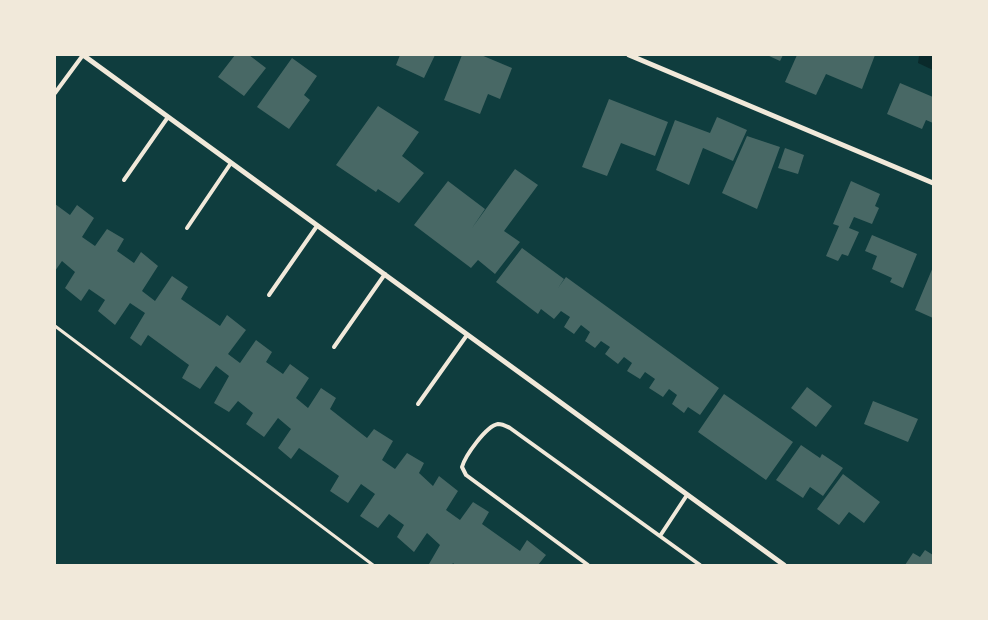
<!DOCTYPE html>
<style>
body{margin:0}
#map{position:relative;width:988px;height:620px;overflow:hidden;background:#0f3d3e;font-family:Spectral,serif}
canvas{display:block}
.frame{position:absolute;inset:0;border:56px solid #f1e9da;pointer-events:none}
</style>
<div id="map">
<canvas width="988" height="620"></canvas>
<div class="frame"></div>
</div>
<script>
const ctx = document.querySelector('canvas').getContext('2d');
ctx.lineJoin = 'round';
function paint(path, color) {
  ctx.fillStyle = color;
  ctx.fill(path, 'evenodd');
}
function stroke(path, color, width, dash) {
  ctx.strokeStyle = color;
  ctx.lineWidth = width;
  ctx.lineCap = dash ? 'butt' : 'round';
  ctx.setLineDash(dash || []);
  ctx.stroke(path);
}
paint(new Path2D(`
 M 923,55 L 933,56 L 933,70 L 918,63 L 919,56 Z`), '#0a2a2b');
paint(new Path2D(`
 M 235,55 L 249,55 L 266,68 L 244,96 L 218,77 Z
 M 400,55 L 435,55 L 424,78 L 396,65 Z
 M 462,55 L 481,55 L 512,68 L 500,99 L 488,94 L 480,114 L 444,100 Z
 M 767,55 L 783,55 L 780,61 Z
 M 797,55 L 875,55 L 862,89 L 826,74 L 816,95 L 785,82 Z
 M 292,58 L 317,76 L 304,95 L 310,100 L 289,129 L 257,107 Z
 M 900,83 L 933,97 L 933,123 L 926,120 L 922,129 L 887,114 Z
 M 609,99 L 668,122 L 655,156 L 621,143 L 607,176 L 582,167 Z
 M 378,106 L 419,132 L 402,156 L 424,173 L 399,203 L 378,189 L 376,192 L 336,165 Z
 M 717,117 L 747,130 L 733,161 L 703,148 L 689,185 L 656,170 L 675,120 L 710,133 Z
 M 747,136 L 780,147 L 757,209 L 722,193 Z
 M 785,148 L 804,155 L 798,174 L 778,168 Z
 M 515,169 L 538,185 L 504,231 L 520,242 L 495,274 L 478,260 L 471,268 L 414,225 L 448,181 L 485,209 L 472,228 Z
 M 851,181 L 880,194 L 875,206 L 879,208 L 872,224 L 854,217 L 849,228 L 859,232 L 848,256 L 842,254 L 838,261 L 826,256 L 839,226 L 833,224 Z
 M 55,204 L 70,215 L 77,205 L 94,218 L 82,237 L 95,246 L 107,229 L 124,239 L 117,251 L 134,263 L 141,252 L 158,266 L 142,291 L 155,301 L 172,276 L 188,287 L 181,299 L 220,326 L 227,315 L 246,330 L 228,354 L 240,363 L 256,340 L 272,352 L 266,362 L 283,374 L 290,364 L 309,378 L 296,398 L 308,408 L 321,388 L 336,398 L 330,409 L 367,438 L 374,429 L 393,441 L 382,460 L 395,469 L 407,453 L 424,463 L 419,473 L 433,486 L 439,476 L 458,491 L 446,510 L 460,520 L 473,502 L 489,512 L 482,524 L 520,551 L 527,540 L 546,555 L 538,565 L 455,565 L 453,563 L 452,565 L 430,565 L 429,564 L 440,545 L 427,533 L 414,552 L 397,537 L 404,525 L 389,514 L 378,528 L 360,516 L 375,494 L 361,484 L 348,503 L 330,491 L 339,476 L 299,448 L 291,459 L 278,448 L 291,429 L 278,418 L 264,437 L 246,424 L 253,413 L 238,401 L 229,412 L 214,403 L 229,376 L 216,366 L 200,389 L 182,378 L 189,365 L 148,335 L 141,346 L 130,338 L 145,313 L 130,303 L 115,325 L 98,311 L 105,300 L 89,289 L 81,301 L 65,288 L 75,272 L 62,261 L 55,271 Z
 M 872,235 L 917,254 L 903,288 L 890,282 L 892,278 L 872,269 L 877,256 L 865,251 Z
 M 522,248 L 564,279 L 558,288 L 566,277 L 719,388 L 700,415 L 688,407 L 684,413 L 672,404 L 677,395 L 669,389 L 663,397 L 649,388 L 655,379 L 645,372 L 640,379 L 627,371 L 632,363 L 624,357 L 618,364 L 605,354 L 610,347 L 601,341 L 595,348 L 585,341 L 590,332 L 581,325 L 574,334 L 564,327 L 570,317 L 561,311 L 554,319 L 541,309 L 538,314 L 496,282 Z
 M 933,267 L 933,318 L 915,310 Z
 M 807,387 L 832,406 L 816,427 L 791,408 Z
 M 724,394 L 793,442 L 766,480 L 698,432 Z
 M 873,401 L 918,419 L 908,442 L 864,424 Z
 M 801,445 L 820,458 L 822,454 L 843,468 L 823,496 L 810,487 L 803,498 L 776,480 Z
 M 843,474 L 880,502 L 864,523 L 849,512 L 839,525 L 817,509 Z
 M 925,550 L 933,555 L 933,565 L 905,565 L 913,553 L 920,557 Z`), '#486865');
stroke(new Path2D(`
 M 55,326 L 373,565`), '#f1e9da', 3);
stroke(new Path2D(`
 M 55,93 L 83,55
 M 124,180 L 168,117
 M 187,228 L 231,163
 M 269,295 L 317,226
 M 334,347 L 385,274
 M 418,404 L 467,335
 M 660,536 L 687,495
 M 588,565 L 466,475 L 462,467 C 465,456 486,426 498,424 C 503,424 506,426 510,428 L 700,565`), '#f1e9da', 4);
stroke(new Path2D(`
 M 83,55 L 784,565
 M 629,55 L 933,183`), '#f1e9da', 5);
</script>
